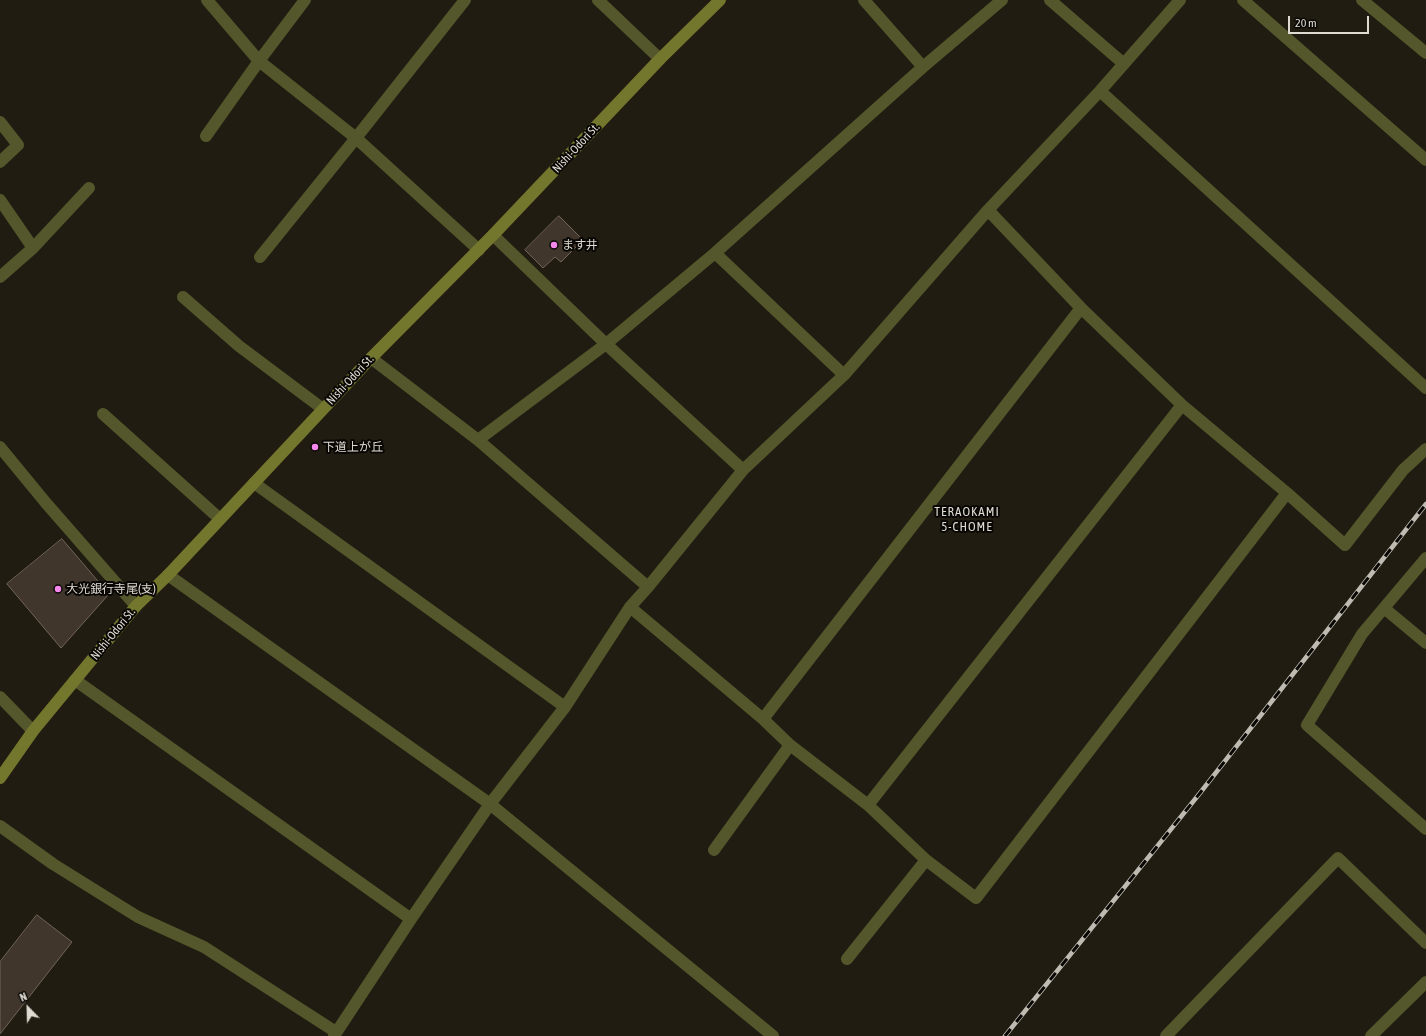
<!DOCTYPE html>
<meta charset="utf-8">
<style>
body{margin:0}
#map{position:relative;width:1426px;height:1036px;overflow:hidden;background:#211c11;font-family:"Asap Condensed",sans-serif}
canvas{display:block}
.north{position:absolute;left:8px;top:988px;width:40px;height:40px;-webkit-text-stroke:3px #090704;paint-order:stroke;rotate:337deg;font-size:11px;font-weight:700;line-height:16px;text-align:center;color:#dfdbd3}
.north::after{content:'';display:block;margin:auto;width:14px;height:18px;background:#dfdbd3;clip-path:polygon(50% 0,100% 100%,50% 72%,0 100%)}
.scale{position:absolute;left:1288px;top:16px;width:81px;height:18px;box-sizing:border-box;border:2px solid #dfdbd3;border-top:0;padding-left:5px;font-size:12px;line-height:14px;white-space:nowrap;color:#dfdbd3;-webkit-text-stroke:3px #090704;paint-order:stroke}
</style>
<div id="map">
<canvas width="1426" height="1036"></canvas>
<div class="north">N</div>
<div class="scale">20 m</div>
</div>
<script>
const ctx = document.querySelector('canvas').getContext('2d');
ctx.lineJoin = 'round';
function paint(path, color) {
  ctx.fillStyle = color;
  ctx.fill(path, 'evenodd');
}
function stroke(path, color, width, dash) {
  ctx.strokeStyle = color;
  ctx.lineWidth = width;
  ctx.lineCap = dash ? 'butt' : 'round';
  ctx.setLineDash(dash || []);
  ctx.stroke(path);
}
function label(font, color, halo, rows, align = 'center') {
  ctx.font = font + ' "Asap Condensed","Noto Sans JP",sans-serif';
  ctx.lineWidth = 4;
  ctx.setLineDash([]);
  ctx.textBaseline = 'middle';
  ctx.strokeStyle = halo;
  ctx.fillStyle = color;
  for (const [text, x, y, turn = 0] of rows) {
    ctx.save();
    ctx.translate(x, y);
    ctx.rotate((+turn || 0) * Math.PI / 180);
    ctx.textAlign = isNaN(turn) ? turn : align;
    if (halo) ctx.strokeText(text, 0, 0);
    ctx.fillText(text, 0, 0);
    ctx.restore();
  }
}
const building = new Path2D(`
 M 559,216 L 583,240 L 561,262 L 555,257 L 543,268 L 525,250 Z
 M 62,539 L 109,594 L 61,648 L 7,584 Z
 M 37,915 L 72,942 L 0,1034 L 0,962 Z`);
paint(building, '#40362c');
stroke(building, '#71655b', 1);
stroke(new Path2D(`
 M 207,0 L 259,61 L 356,138 L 479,250
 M 598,0 L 660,59
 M 864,0 L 923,67
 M 1050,0 L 1124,64
 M 1243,0 L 1426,160
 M 1362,0 L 1426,53
 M 1100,91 L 1426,388
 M 0,122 L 18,145 L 0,162
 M 206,136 L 259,61 L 305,0
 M 0,200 L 33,248
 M 493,235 L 606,344 L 743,470
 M 715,253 L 844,375
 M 260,257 L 356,138 L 465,0
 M 0,277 L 33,248 L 89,188
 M 183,297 L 239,346 L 323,409
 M 371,358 L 478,440 L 648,587
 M 103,414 L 220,519
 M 478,440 L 606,344 L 715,253 L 923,67 L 1002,0
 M 0,447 L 46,503 L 136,606
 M 254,483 L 565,707
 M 1287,493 L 1345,545 L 1403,470 L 1426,449
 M 1426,558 L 1362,634 L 1307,725 L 1426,829
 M 168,575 L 490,804 L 773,1036
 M 630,607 L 763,719 L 790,745 L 868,805 L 926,860 L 976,898 L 1287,493 L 1182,405 L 1081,308 L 988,210
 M 1384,608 L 1426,643
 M 75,680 L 411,919
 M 0,697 L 33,731
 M 763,719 L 1081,308
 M 868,805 L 1182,405
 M 0,826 L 53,864 L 138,917 L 204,947 L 336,1032
 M 714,850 L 790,745
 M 847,959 L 926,860
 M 334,1036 L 411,919 L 490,804 L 565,707 L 630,607 L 648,587 L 743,470 L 844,375 L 988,210 L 1100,91 L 1180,0
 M 1166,1036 L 1338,858 L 1426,943
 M 1371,1036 L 1426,982`), '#54562b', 12);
stroke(new Path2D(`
 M 0,778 L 33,731 L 136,606 L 168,575 L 371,358 L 493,235 L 660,59 L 720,0`), '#73762d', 12);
const rail = new Path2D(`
 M 1005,1036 L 1200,793 L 1426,504`);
stroke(rail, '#bfbbb2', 4.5);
stroke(rail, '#090704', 3, [9]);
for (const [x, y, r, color] of [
 [554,245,4,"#f688ed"],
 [315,447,4,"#f688ed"],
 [58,589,4,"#f688ed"]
]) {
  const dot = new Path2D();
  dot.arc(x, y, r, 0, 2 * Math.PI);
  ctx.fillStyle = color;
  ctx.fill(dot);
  stroke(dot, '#090704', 1.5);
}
label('12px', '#dfdbd3', '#090704', [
 ["Nishi-Odori St.",576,148,-47],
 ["Nishi-Odori St.",350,380,-47],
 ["Nishi-Odori St.",113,634,-51]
]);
label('12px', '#dfdbd3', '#090704', [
 ["ます井",562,245],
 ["下道上が丘",323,447],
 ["大光銀行寺尾(支)",66,589]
], 'left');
ctx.letterSpacing = '1px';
label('13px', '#dfdbd3', '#090704', [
 ["TERAOKAMI",967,512],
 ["5-CHOME",967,527]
]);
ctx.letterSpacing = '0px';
</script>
